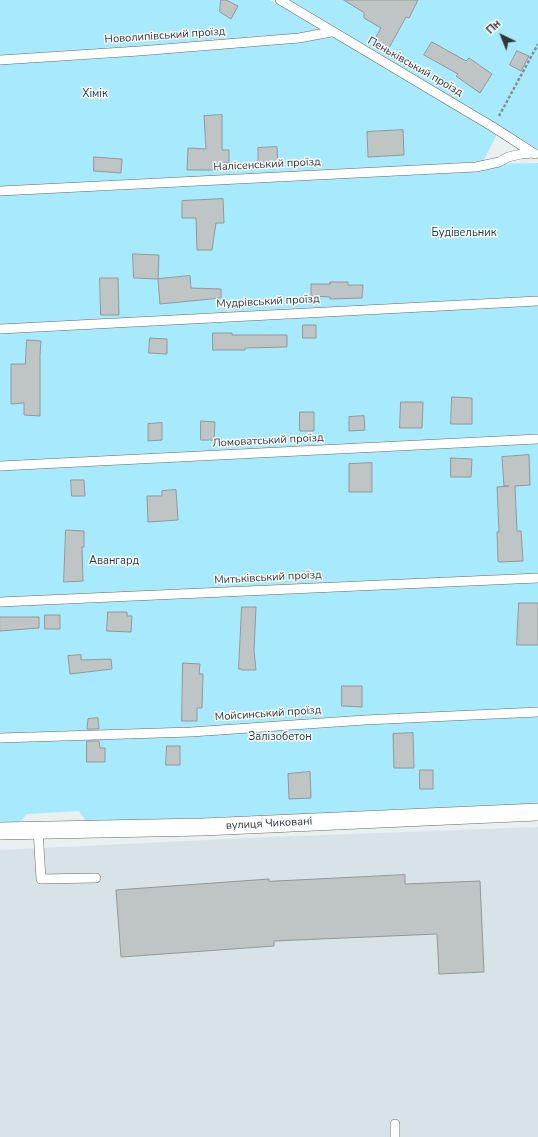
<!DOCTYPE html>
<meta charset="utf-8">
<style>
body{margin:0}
#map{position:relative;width:538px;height:1137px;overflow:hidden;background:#eaeff0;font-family:"Nunito Sans",sans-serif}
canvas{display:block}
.north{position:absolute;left:482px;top:16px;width:40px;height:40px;-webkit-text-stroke:3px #f8fcfe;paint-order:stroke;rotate:317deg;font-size:11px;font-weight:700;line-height:16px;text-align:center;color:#323435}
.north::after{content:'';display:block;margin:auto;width:14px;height:18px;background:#323435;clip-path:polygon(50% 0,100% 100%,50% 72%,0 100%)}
</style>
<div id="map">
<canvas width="538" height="1137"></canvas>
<div class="north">Пн</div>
</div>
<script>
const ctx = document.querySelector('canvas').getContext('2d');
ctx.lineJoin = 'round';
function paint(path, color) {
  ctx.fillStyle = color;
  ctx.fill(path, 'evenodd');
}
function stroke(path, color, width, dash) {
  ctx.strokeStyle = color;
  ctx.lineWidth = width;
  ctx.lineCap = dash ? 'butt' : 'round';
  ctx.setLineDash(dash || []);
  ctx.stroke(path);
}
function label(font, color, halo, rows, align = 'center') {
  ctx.font = font + ' "Nunito Sans",sans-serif';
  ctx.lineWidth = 3;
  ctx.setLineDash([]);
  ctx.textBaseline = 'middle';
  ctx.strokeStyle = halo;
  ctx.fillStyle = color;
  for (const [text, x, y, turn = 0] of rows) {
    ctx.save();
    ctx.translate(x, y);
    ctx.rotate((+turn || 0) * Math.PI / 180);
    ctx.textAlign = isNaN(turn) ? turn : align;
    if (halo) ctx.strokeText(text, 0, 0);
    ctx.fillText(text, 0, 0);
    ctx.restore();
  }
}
paint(new Path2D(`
 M 538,827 L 538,1137 L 0,1137 L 0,850 L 270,837 Z`), '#d7e3e7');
paint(new Path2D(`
 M 0,0 L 270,0 L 497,134 L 482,164 L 538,163 L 538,804 L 283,816 L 86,821 L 79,811 L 27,814 L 20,822 L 0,823 Z
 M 290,0 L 538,0 L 538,149 Z`), '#a7eafd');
const building = new Path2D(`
 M 221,0 L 226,0 L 238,6 L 231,19 L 220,12 Z
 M 344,0 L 418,0 L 409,18 L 406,17 L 389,48 L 374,40 L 381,28 L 364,18 L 364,13 Z
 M 432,42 L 466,61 L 469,58 L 492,74 L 480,93 L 456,76 L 458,74 L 424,55 Z
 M 517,51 L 529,56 L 521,71 L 510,65 Z
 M 222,115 L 222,150 L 229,150 L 229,163 L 224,163 L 223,170 L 187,170 L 188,148 L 206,149 L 204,116 Z
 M 403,130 L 404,155 L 368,157 L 367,132 Z
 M 277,147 L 278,167 L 258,168 L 258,148 Z
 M 94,157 L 122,159 L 121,173 L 94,171 Z
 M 223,199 L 224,223 L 216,223 L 212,250 L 197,250 L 196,218 L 182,218 L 182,201 Z
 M 133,254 L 159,255 L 158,279 L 134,278 Z
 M 190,276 L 191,288 L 221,289 L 221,298 L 160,304 L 158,279 Z
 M 100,278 L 118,278 L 119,315 L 101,315 Z
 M 330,282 L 348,282 L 348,285 L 363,285 L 362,298 L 330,299 L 330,297 L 311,296 L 311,284 L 330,284 Z
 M 303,325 L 316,325 L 316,338 L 303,338 Z
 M 213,333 L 232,333 L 232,335 L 287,335 L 287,347 L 245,348 L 245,350 L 213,350 Z
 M 150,338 L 167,339 L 167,354 L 149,353 Z
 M 27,340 L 41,341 L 40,355 L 40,416 L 24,415 L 24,403 L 11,404 L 11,364 L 25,364 Z
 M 452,397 L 472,398 L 472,424 L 451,424 Z
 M 401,402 L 423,402 L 422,428 L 400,428 Z
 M 300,412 L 314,412 L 314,431 L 300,431 Z
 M 364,416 L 365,430 L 349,431 L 349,417 Z
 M 201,421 L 215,422 L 214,440 L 201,440 Z
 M 162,423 L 162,440 L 148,441 L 148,424 Z
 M 529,455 L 530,485 L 515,486 L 517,531 L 521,531 L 523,561 L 500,562 L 498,561 L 497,532 L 499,532 L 497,487 L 509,486 L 504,486 L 502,457 Z
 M 451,458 L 472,459 L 471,477 L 451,477 Z
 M 372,463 L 372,492 L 349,492 L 349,464 Z
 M 71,480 L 84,480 L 85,496 L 72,496 Z
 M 176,490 L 178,520 L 148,522 L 147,496 L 162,496 L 162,491 Z
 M 66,530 L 84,531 L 84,547 L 82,547 L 83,581 L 64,582 Z
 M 519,603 L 538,603 L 538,645 L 517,645 Z
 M 242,607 L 256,607 L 254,651 L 256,670 L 241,670 L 241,669 L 239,669 Z
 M 108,612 L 127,612 L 127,616 L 132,616 L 131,632 L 107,631 Z
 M 45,615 L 60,615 L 60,629 L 45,629 Z
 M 0,617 L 39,617 L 39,628 L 0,631 Z
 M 81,655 L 81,660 L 111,659 L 112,669 L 70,674 L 68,656 Z
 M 183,663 L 200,664 L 199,674 L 203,674 L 202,708 L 197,708 L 197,721 L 182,721 Z
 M 342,686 L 362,686 L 362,707 L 342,706 Z
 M 98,718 L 99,729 L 87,729 L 88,719 Z
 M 413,733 L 414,768 L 394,768 L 393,734 Z
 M 87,741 L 99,741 L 100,748 L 105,748 L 105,762 L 87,762 Z
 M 167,746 L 180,746 L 180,765 L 166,765 Z
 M 420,770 L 433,770 L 433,789 L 420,789 Z
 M 310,772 L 311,798 L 289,799 L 288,774 Z
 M 405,875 L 405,884 L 480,881 L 484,972 L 439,974 L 437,934 L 274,941 L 274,946 L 121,957 L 116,890 L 269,879 L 269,881 Z`);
paint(building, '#bfc4c5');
stroke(building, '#949899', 1);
const service = new Path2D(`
 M 280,0 L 493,127 L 535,154
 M 0,60 L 139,51 L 299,38 L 331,32
 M 0,191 L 476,167 L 499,162 L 508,157 L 521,154 L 534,153
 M 0,329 L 538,301
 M 0,466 L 538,439
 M 0,602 L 538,578
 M 0,738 L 191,732 L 365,720 L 538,712
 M 38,830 L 41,879 L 96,878
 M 395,1124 L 395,1137`);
const minor = new Path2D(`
 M 0,831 L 203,827 L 538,812`);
stroke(service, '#65696a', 10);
stroke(minor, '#65696a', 18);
stroke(new Path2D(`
 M 499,116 L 538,44`), '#898d8e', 2.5, [3, 2]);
stroke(service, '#fff', 9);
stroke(minor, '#fff', 17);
label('11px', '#323435', '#f8fcfe', [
 ["Новолипівський проїзд",165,36,-4],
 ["Пеньківський проїзд",415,67,30],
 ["Налісенський проїзд",267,165,-3],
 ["Мудрівський проїзд",268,302,-3],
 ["Ломоватський проїзд",268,441,-3],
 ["Митьківський проїзд",268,578,-3],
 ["Мойсинський проїзд",268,714,-4],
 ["вулиця Чиковані",269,824,-3]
]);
label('11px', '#1f353b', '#f8fcfe', [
 ["Хімік",95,94],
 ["Будівельник",464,233],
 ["Авангард",114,561],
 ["Залізобетон",280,737]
]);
</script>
